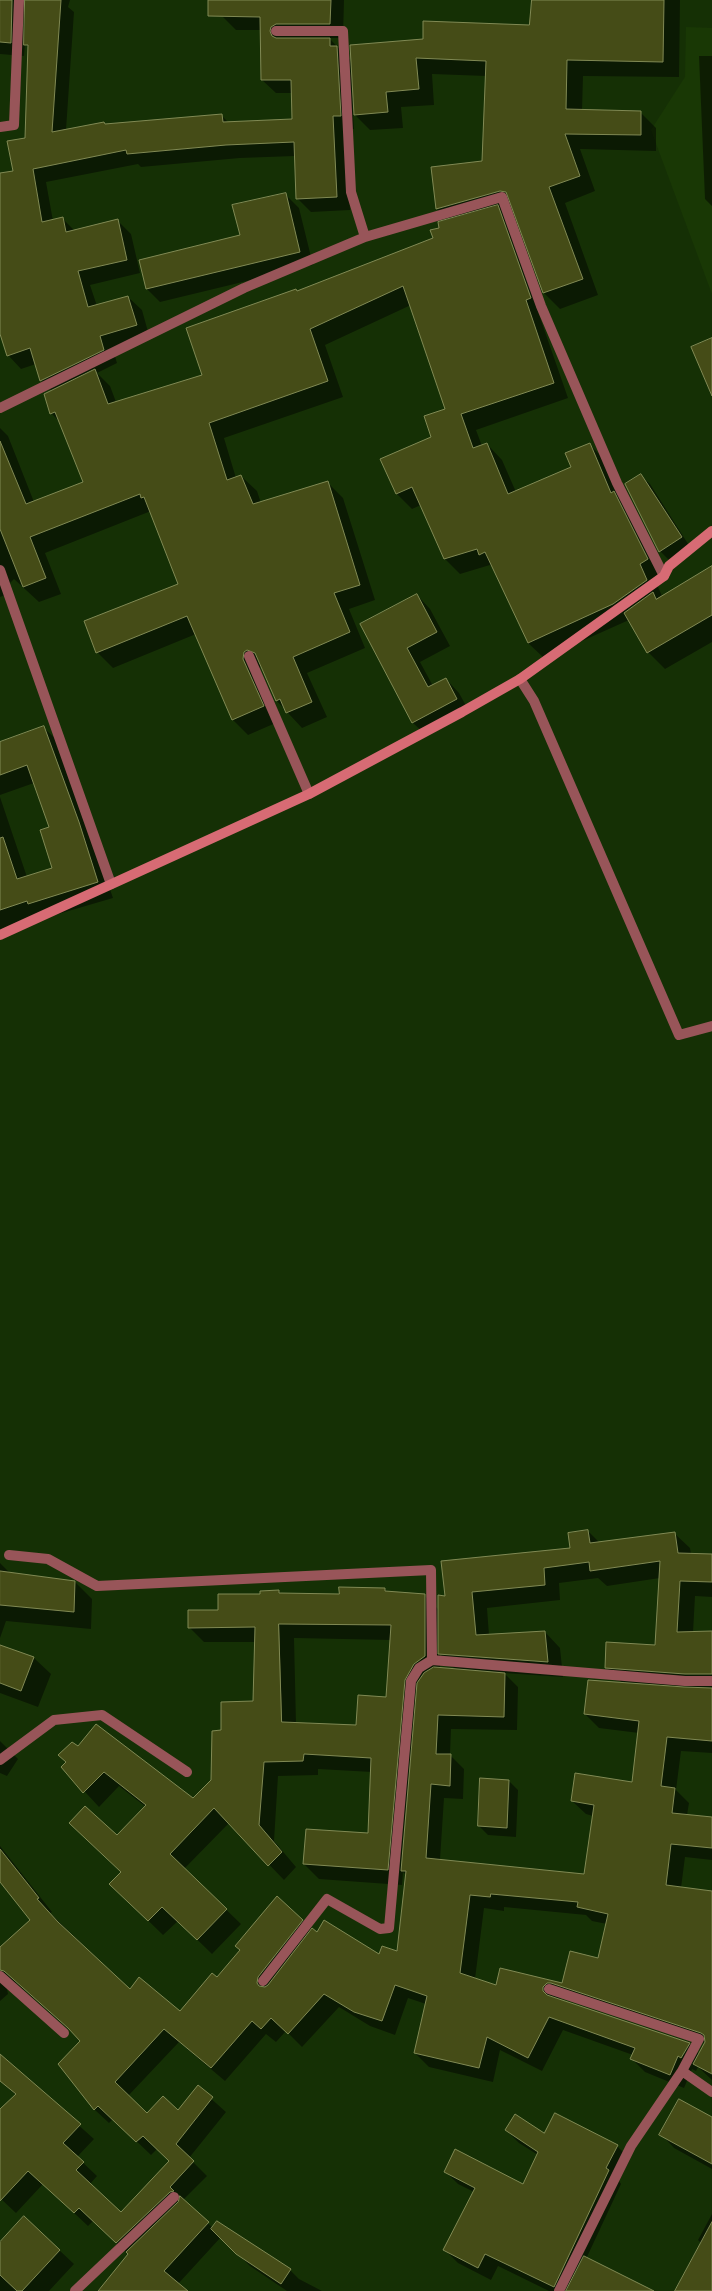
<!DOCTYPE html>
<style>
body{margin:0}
canvas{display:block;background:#153005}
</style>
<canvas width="712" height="2291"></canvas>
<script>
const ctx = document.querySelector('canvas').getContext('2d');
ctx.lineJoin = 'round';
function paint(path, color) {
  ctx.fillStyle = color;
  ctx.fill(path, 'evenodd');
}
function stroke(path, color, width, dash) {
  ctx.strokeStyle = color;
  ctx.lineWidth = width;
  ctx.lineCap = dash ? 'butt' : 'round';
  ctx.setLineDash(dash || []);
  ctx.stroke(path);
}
paint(new Path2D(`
 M 686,27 L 712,28 L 712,294 L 651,130 L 685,77 Z`), '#193805');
paint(new Path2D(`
 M 0,0 L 70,0 L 68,7 L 74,12 L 66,130 L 104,123 L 106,125 L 221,115 L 229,123 L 293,120 L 293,93 L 276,93 L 262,80 L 262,30 L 236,30 L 222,16 L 222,0 L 344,0 L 343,38 L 329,38 L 352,62 L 424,40 L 530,26 L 533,0 L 680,0 L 679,77 L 583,76 L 582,111 L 640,112 L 656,128 L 656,151 L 580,149 L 595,191 L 565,203 L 598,295 L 560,309 L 544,293 L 514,208 L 503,211 L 568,398 L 476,430 L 482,446 L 487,444 L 502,460 L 516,492 L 572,468 L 589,444 L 605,460 L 663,575 L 655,580 L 662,596 L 712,567 L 712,642 L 665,669 L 648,652 L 629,620 L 544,658 L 528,643 L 494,568 L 490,565 L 460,574 L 444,558 L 421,505 L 412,509 L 397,494 L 382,459 L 432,437 L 447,409 L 411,305 L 325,345 L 343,397 L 224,438 L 236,478 L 241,476 L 257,491 L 261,503 L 327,482 L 343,498 L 375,600 L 349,609 L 365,648 L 307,673 L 327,717 L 302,728 L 276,700 L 262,666 L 259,668 L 278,722 L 248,735 L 232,719 L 196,634 L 113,668 L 97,652 L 179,584 L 151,511 L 45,553 L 61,594 L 39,602 L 14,579 L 9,584 L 11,593 L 0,597 L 0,428 L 8,436 L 34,502 L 85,483 L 61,423 L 51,413 L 52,391 L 41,380 L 36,364 L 21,369 L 8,355 L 0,331 L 0,174 L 14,171 L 26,138 L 29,48 L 25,44 L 24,56 L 0,54 ZM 432,74 L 486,76 L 483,161 L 432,168 L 437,209 L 449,220 L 440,228 L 434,238 L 297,292 L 204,375 L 116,402 L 110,386 L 97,373 L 117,363 L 113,350 L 150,339 L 142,310 L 128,297 L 97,306 L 90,285 L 140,273 L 131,234 L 117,220 L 75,231 L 62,218 L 53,221 L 46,182 L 138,164 L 141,167 L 240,158 L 295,156 L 297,198 L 311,212 L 350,210 L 346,130 L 354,129 L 353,113 L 370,130 L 403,128 L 401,107 L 434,105 Z
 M 699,56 L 712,56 L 712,206 L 705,199 Z
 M 285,194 L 299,208 L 313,265 L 160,302 L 147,289 L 241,236 Z
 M 640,475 L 650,484 L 690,547 L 669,560 L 660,551 Z
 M 417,595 L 430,609 L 450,646 L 420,662 L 433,686 L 446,679 L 459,693 L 470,713 L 427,736 L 413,723 L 361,624 Z
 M 44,728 L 60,743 L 113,898 L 0,931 L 0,797 L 27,877 L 53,869 L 50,828 L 34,783 L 0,795 L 0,743 Z
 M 588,1531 L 600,1543 L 674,1533 L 690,1548 L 691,1554 L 712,1555 L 712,1597 L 695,1596 L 693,1633 L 712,1632 L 712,1753 L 681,1751 L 676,1790 L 689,1803 L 687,1815 L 712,1818 L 712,1860 L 685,1857 L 681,1888 L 712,1892 L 712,2080 L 698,2067 L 696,2071 L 692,2069 L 684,2088 L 645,2072 L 631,2058 L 633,2055 L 563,2030 L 542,2071 L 500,2050 L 493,2082 L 429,2067 L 415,2053 L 426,2004 L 408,1998 L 395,2035 L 370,2026 L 339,2007 L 302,2047 L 286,2031 L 276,2042 L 266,2034 L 225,2081 L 179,2042 L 128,2096 L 147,2115 L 178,2111 L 198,2087 L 226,2112 L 189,2158 L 207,2176 L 183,2200 L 213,2228 L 217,2222 L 290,2270 L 299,2279 L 322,2291 L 287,2291 L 250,2266 L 221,2237 L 178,2284 L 186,2291 L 97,2291 L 129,2255 L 93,2221 L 88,2226 L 43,2184 L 16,2213 L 0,2198 L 0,2111 L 16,2095 L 0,2081 L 0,2055 L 94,2139 L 77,2157 L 97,2176 L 90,2184 L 121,2213 L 170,2161 L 157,2149 L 151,2155 L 113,2119 L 109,2123 L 95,2110 L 60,2064 L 81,2041 L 75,2035 L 16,1983 L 9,1985 L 7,1989 L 8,1994 L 0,2001 L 0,1948 L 31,1920 L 0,1880 L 0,1846 L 52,1912 L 50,1913 L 130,1990 L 180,2012 L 217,1979 L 302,1920 L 317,1934 L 380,1955 L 397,1952 L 407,1876 L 403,1872 L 402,1885 L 319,1879 L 304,1864 L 369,1834 L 372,1772 L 318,1769 L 318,1775 L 278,1776 L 274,1841 L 296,1867 L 284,1880 L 229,1823 L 184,1869 L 241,1924 L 212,1954 L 178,1921 L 163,1935 L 126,1899 L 122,1873 L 85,1838 L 117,1837 L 146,1807 L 119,1786 L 99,1807 L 62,1767 L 67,1762 L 60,1755 L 193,1799 L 212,1780 L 222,1731 L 254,1702 L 256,1642 L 204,1642 L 189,1627 L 219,1610 L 261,1595 L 279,1591 L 282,1594 L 340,1595 L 385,1589 L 388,1593 L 424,1595 L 439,1610 L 446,1597 L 571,1549 ZM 598,1578 L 607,1586 L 660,1578 L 656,1646 L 606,1667 L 622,1683 L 585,1714 L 599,1728 L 639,1733 L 633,1783 L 572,1801 L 586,1814 L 593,1816 L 585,1876 L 440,1860 L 444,1798 L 463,1799 L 464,1769 L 450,1755 L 451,1729 L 517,1730 L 518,1687 L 504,1673 L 563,1677 L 560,1648 L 545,1632 L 489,1635 L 487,1608 L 560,1600 L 559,1583 ZM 294,1638 L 391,1640 L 387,1698 L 356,1726 L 296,1723 ZM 440,1654 L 455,1669 L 440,1668 ZM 504,1907 L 586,1915 L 592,1921 L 607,1924 L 599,1959 L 563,1985 L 501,1969 L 496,1986 L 475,1979 L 484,1908 L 504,1911 ZM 565,1996 L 705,2043 L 699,2054 L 689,2044 L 557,2000 Z
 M 0,1563 L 10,1573 L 75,1582 L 92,1599 L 91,1629 L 6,1621 L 0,1638 Z
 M 0,1646 L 34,1658 L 51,1674 L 38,1707 L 0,1693 Z
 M 0,1741 L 18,1759 L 7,1776 L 0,1773 Z
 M 509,1781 L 518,1790 L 516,1837 L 488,1835 L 479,1826 Z
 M 712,2118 L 712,2169 L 674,2148 L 661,2134 Z
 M 506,2130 L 617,2146 L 630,2159 L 619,2181 L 621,2184 L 586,2259 L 652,2291 L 549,2291 L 498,2266 L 491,2280 L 458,2263 L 445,2250 L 474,2192 L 458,2184 L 445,2171 L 524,2185 L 538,2155 L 519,2143 Z
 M 712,2214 L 712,2291 L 676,2291 L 701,2243 L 698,2240 Z
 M 24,2217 L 74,2264 L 49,2291 L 0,2291 L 0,2244 Z`), '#0007');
const building = new Path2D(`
 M 0,0 L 12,0 L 11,43 L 0,42 Z
 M 25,0 L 61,0 L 52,132 L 104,122 L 105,124 L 222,114 L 223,122 L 292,119 L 291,80 L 261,80 L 260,17 L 208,16 L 208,0 L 331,0 L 330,24 L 276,24 L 271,27 L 270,31 L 272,36 L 276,38 L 330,38 L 330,46 L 337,46 L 341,116 L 333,116 L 337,197 L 296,199 L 294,142 L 226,145 L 127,154 L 126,150 L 33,169 L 42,222 L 63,217 L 66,232 L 118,219 L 127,260 L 78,271 L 88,307 L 128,296 L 137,325 L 100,336 L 104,350 L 40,381 L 30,348 L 7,356 L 0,334 L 0,173 L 13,171 L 7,141 L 25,138 L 28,45 L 24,45 Z
 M 532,0 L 664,0 L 663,62 L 567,60 L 566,109 L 641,111 L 641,135 L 565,134 L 580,176 L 549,187 L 583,279 L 543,293 L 506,192 L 500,191 L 436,209 L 431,167 L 482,161 L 486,61 L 416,58 L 419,89 L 386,92 L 388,112 L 354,115 L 350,45 L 423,39 L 423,21 L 529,25 Z
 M 286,193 L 300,252 L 146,289 L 139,260 L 240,235 L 232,205 Z
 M 498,205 L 531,298 L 526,300 L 554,383 L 461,414 L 473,448 L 487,443 L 508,494 L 571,467 L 565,453 L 590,443 L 611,493 L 614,491 L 648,559 L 640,564 L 647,580 L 613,604 L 528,643 L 485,552 L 479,555 L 477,549 L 444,559 L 412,487 L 396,494 L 380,459 L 431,437 L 424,416 L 445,409 L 403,286 L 310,329 L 328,381 L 209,423 L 227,480 L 241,475 L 253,504 L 328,481 L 360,585 L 334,593 L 350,632 L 293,657 L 312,702 L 286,713 L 280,699 L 276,701 L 255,653 L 247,650 L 244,652 L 243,659 L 264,706 L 232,720 L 187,616 L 96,653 L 84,621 L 178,584 L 144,497 L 141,498 L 140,494 L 30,537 L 46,578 L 23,587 L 0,529 L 0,441 L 26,504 L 83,482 L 55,412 L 50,414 L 44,394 L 95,369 L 108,404 L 202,375 L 186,328 L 296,289 L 297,291 L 433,238 L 430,230 L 439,228 L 438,222 Z
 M 712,338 L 712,396 L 691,347 Z
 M 641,474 L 682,537 L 659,552 L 625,484 Z
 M 712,566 L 712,615 L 647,653 L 624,613 L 653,592 L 656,599 Z
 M 417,594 L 437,632 L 407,648 L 428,687 L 446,678 L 457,699 L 412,723 L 360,624 Z
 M 44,726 L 79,822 L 98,882 L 28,904 L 27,901 L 0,910 L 0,838 L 3,837 L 17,879 L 52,868 L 40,830 L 49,827 L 27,765 L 0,775 L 0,742 Z
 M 588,1530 L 590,1543 L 675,1532 L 678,1553 L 712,1554 L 712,1582 L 680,1581 L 677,1632 L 712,1631 L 712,1674 L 685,1674 L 605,1668 L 606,1642 L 655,1645 L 660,1561 L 590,1571 L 589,1562 L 544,1568 L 545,1585 L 472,1592 L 476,1635 L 545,1631 L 548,1662 L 438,1654 L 438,1595 L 445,1596 L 441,1561 L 570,1548 L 568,1533 Z
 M 0,1571 L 75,1581 L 74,1612 L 0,1605 Z
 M 339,1587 L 385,1588 L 385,1591 L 425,1594 L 425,1656 L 414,1664 L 405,1680 L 388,1870 L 303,1864 L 306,1829 L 368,1833 L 371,1758 L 304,1754 L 303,1761 L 264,1762 L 259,1825 L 282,1852 L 268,1866 L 214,1808 L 170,1854 L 227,1909 L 197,1940 L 162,1907 L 148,1921 L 109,1884 L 121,1872 L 69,1823 L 85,1806 L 117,1835 L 146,1805 L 104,1772 L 83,1793 L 61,1767 L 66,1762 L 58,1755 L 72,1742 L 78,1746 L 96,1724 L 193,1798 L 211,1780 L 212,1731 L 221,1730 L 221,1702 L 253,1701 L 255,1627 L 188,1628 L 188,1610 L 218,1610 L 218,1594 L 260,1594 L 260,1591 L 279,1590 L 279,1593 L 339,1594 ZM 279,1624 L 391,1625 L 386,1697 L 358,1695 L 356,1725 L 282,1722 Z
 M 0,1645 L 34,1657 L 21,1691 L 0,1683 Z
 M 434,1667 L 505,1673 L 504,1717 L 438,1715 L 436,1754 L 451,1754 L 450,1786 L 431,1784 L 426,1858 L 584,1874 L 594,1805 L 571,1801 L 575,1773 L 632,1782 L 639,1721 L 584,1714 L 588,1680 L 684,1687 L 712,1688 L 712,1741 L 667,1737 L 661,1786 L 675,1788 L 672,1813 L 712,1817 L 712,1848 L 671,1844 L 666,1885 L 712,1891 L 712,2074 L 693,2064 L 705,2042 L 704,2035 L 701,2033 L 551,1983 L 547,1983 L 543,1987 L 543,1991 L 547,1995 L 690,2043 L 681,2058 L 678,2056 L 670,2075 L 630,2059 L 635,2048 L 549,2017 L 528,2058 L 487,2037 L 479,2068 L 414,2053 L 427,1996 L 395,1985 L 382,2021 L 354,2012 L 324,1994 L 288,2034 L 271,2018 L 261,2029 L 252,2021 L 211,2068 L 164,2029 L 115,2082 L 147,2113 L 163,2096 L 178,2110 L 198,2085 L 213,2097 L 176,2144 L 194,2161 L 170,2187 L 174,2191 L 170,2192 L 116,2243 L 79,2208 L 74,2213 L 28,2171 L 0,2201 L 0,2109 L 16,2094 L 0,2081 L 0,2054 L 81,2124 L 63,2143 L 84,2162 L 76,2170 L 121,2212 L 169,2161 L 143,2136 L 136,2142 L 98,2106 L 94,2110 L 58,2064 L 80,2041 L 68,2028 L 4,1971 L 0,1970 L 0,1947 L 30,1920 L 0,1882 L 0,1849 L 39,1898 L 37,1899 L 58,1922 L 130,1989 L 139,1977 L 180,2011 L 212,1973 L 217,1977 L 240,1950 L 235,1946 L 277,1896 L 303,1920 L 258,1977 L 257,1983 L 259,1986 L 265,1987 L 268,1985 L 312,1928 L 317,1932 L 324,1920 L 379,1954 L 382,1946 L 397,1951 L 406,1871 L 401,1871 L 417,1683 L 424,1673 ZM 491,1894 L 578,1902 L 577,1907 L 608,1914 L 598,1958 L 570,1951 L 562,1983 L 500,1968 L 496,1985 L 460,1973 L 470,1895 L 490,1897 Z
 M 480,1778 L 509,1780 L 507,1828 L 478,1826 Z
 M 679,2099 L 712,2117 L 712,2164 L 659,2135 Z
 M 555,2113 L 618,2145 L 606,2168 L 609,2170 L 554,2287 L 485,2254 L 478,2268 L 443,2250 L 475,2188 L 444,2172 L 455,2149 L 523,2184 L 538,2152 L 505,2130 L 515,2114 L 544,2133 Z
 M 180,2196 L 209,2222 L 164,2271 L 188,2291 L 98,2291 L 128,2254 L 126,2252 L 178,2202 Z
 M 24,2216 L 60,2250 L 22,2291 L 17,2291 L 0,2275 L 0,2242 Z
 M 217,2221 L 291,2269 L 281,2284 L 236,2254 L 211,2229 Z
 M 712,2222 L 712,2291 L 675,2291 Z
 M 584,2256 L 654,2291 L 566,2291 Z`);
paint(building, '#454c17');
stroke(building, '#808954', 1);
stroke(new Path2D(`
 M 276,31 L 343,31 L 351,192 L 365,237
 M 0,127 L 14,125 L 19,0
 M 0,408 L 244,288 L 365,237 L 502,197 L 541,306 L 617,483 L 664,576
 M 0,570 L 111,884
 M 249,656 L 309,794
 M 520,679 L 534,701 L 679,1035 L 712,1026
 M 9,1555 L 48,1559 L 97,1586 L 431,1570 L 432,1660
 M 0,1760 L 54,1720 L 102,1715 L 187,1772
 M 0,1976 L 64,2033
 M 263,1981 L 327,1899 L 380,1929 L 389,1928 L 411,1681 L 419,1668 L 432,1660 L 685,1681 L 712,1681
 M 549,1989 L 699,2039 L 682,2071
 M 75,2291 L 174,2197
 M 559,2291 L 631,2146 L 682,2071 L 712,2092`), '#985559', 10);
stroke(new Path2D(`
 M 0,935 L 309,794 L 462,712 L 520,679 L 664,576 L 669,566 L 712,531`), '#d76b74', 10);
</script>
